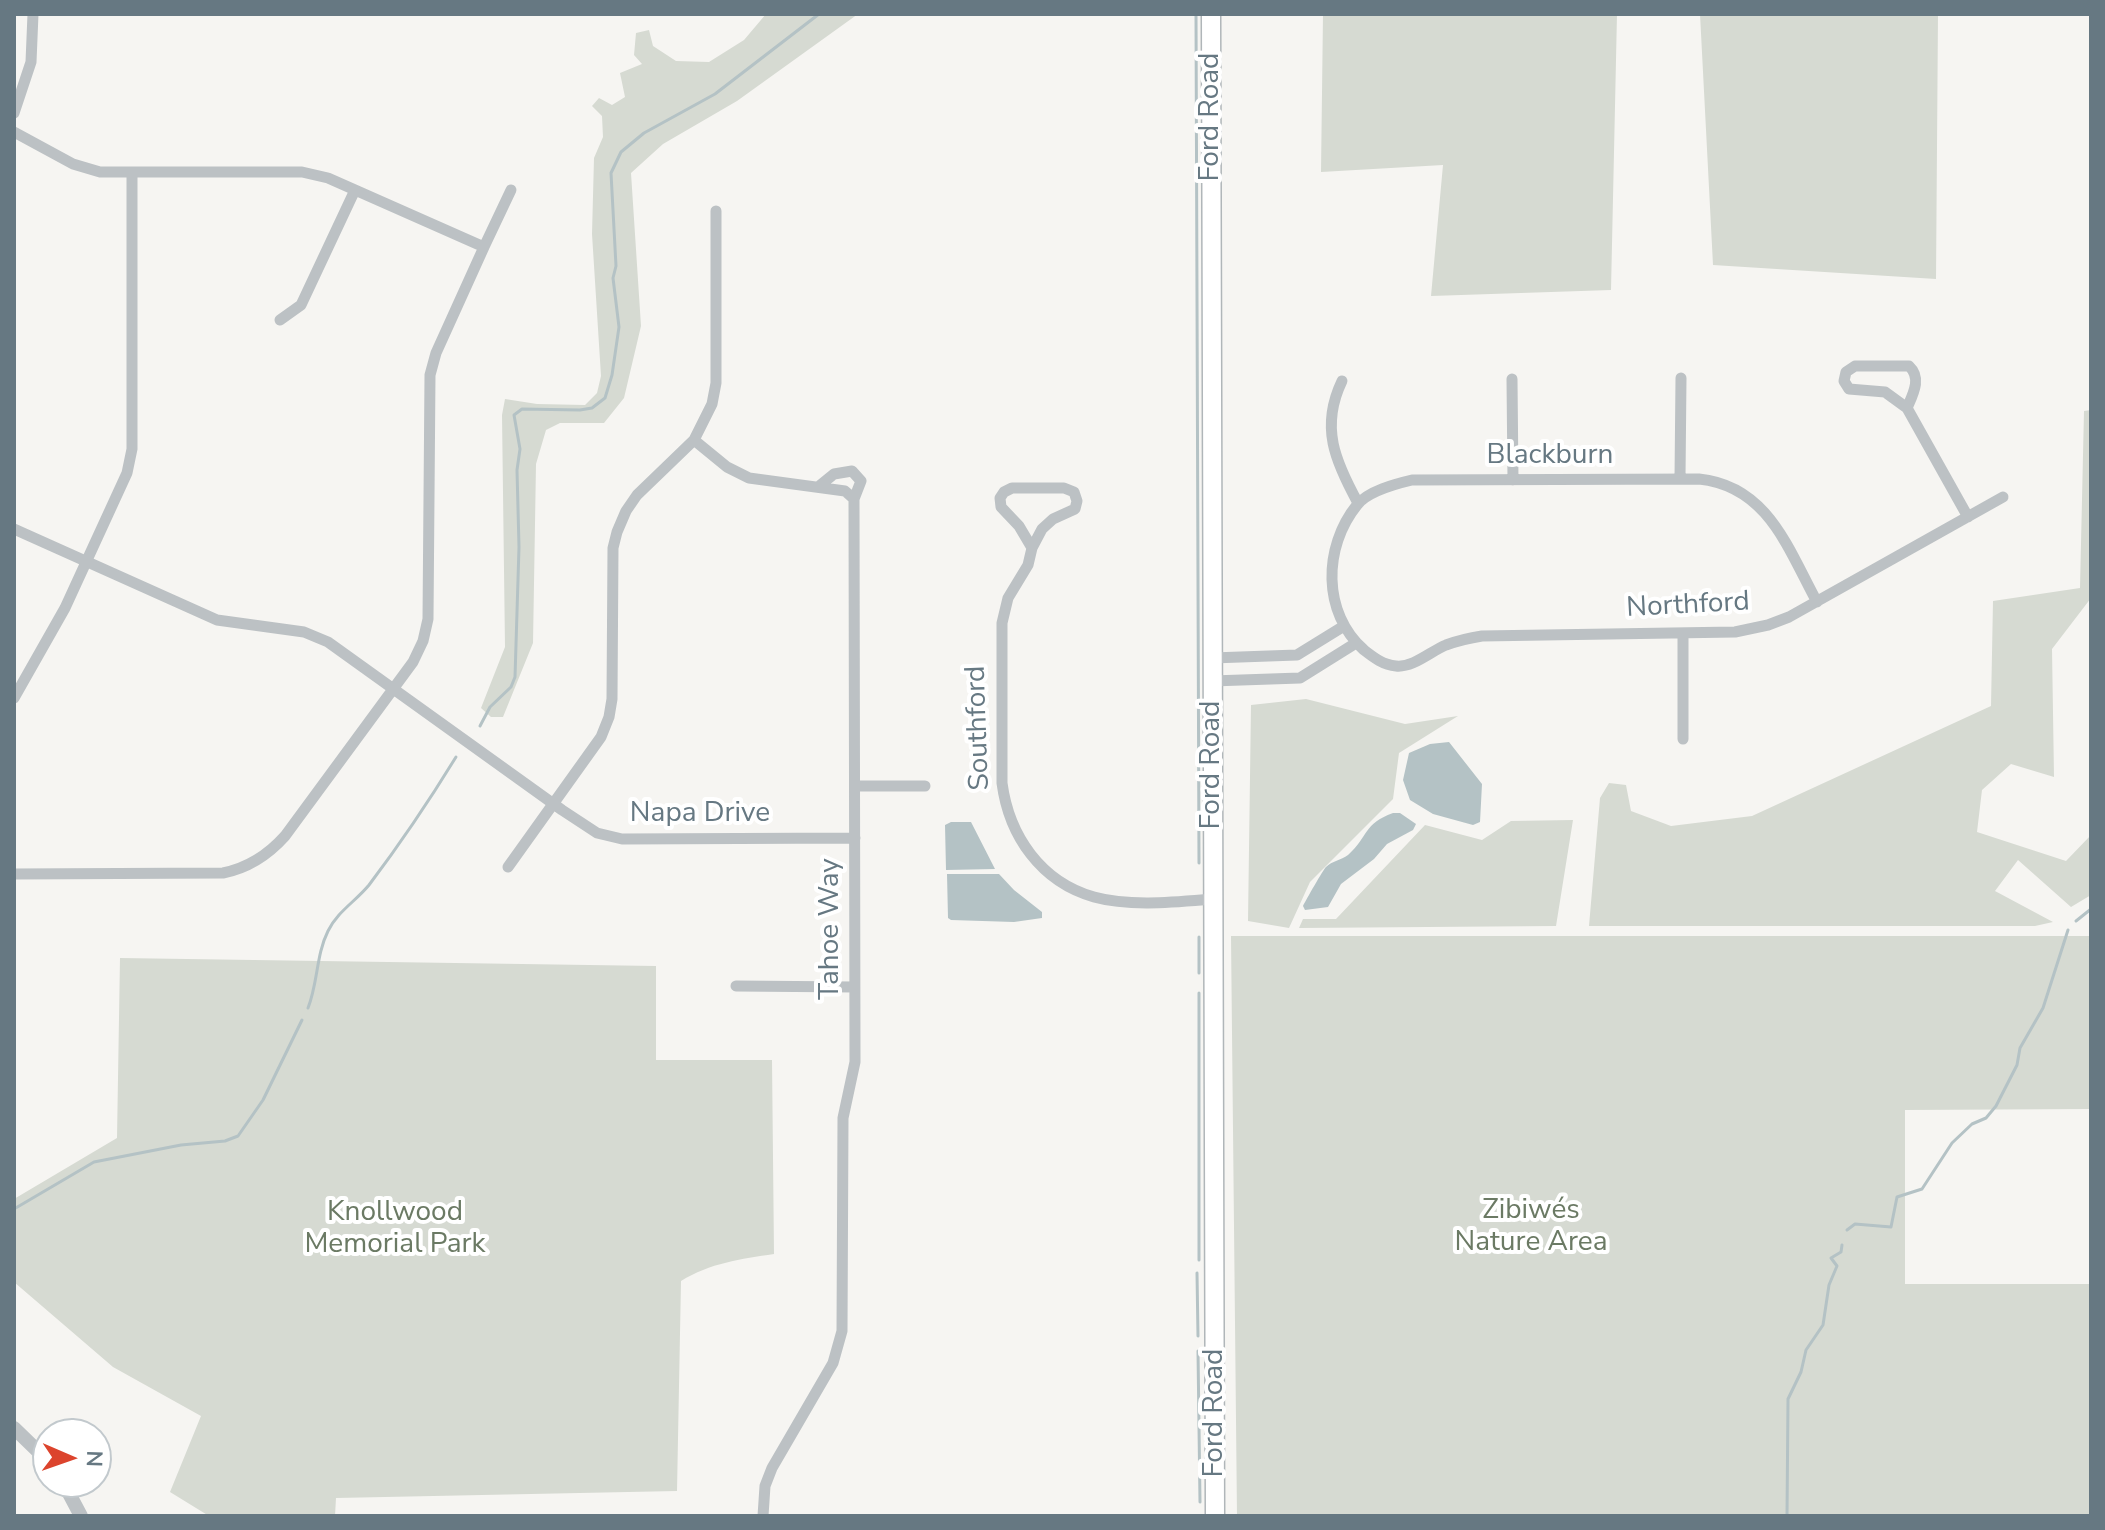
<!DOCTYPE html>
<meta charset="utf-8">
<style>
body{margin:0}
#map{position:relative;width:2105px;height:1530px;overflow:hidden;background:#f6f5f2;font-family:"Nunito Sans",sans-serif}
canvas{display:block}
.frame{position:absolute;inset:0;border:16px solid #667882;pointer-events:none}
.north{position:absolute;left:32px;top:1418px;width:80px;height:80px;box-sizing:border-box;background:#fff;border:2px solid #c2c9cd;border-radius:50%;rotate:92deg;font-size:22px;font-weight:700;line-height:32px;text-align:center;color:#667882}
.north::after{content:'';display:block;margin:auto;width:28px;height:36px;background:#dc442d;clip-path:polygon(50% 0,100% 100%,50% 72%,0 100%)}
</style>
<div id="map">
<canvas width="2105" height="1530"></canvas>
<div class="frame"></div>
<div class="north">N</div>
</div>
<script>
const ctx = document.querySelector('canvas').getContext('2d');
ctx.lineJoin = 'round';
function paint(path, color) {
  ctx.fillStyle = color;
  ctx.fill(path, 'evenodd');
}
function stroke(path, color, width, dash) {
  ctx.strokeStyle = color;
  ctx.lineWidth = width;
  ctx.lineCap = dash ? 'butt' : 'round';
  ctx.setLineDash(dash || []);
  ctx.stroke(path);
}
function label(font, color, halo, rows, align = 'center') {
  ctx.font = font + ' "Nunito Sans",sans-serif';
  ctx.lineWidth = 8;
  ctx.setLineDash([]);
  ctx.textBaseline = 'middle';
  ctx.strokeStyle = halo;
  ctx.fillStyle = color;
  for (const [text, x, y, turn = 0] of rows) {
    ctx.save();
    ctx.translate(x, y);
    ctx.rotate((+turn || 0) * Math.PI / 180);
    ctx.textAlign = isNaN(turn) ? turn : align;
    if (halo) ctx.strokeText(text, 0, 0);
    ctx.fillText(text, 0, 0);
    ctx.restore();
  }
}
paint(new Path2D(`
 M 766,14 L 858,14 L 737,101 L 663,144 L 631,173 L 641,326 L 624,398 L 604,423 L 560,423 L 546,430 L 536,464 L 533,643 L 503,717 L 491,717 L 481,708 L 505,647 L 502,415 L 505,399 L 537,404 L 585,405 L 597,393 L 601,376 L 592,234 L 594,158 L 603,137 L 602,116 L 592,106 L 599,98 L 612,105 L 625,97 L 620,73 L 642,64 L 634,55 L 636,33 L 649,30 L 653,46 L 676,61 L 709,62 L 744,40 Z
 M 1323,14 L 1617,14 L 1611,290 L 1431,296 L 1443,165 L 1321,172 Z
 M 1700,14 L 1938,14 L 1936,279 L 1713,265 Z
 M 2091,410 L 2091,598 L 2052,649 L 2054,777 L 2011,764 L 1982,790 L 1977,832 L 2066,861 L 2091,835 L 2091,895 L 2071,907 L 2018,860 L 1995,891 L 2053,922 L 2035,926 L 1589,926 L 1600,798 L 1609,783 L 1626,785 L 1631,811 L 1671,826 L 1752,816 L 1991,706 L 1993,601 L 2080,588 L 2084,411 Z
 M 1306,699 L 1405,724 L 1458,716 L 1399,753 L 1393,799 L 1310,882 L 1289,928 L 1248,921 L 1251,705 Z
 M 1573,820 L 1556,926 L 1299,928 L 1303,919 L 1336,919 L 1425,825 L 1482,840 L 1511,821 Z
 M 1231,936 L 2091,936 L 2091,1109 L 1905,1110 L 1905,1284 L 2091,1284 L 2091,1516 L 1237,1516 Z
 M 120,958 L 656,966 L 656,1060 L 772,1060 L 774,1254 C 741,1259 710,1263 681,1281 L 677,1491 L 336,1498 L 335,1516 L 209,1516 L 170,1492 L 201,1416 L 113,1367 L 14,1282 L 14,1199 L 117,1138 Z`), '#d6dad2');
paint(new Path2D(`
 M 1449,742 L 1482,784 L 1480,822 L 1473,825 L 1433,814 L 1410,800 L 1403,780 L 1409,753 L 1430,744 Z
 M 1393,813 L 1400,813 L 1416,824 L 1413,830 L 1387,844 L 1374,859 L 1341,884 L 1328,907 L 1305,910 L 1303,906 C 1306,900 1323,870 1326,867 C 1332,861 1341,860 1348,855 C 1369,836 1363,824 1393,813 Z
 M 951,822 L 971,822 L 995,869 L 946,870 L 945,825 Z
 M 947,874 L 999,874 L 1014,890 L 1042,912 L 1042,918 L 1014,922 L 951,920 L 948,918 Z`), '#b4c2c5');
stroke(new Path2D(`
 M 1196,14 L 1199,863
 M 480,726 L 490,707 L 511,687 L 515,677 L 519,547 L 517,470 L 520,449 L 514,415 L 522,409 L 580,410 L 592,408 L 605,398 L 612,375 L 619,327 L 613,278 L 616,266 L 611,173 L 621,152 L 644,133 L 715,94 L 819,14
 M 2076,921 L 2091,909
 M 1199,937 L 1199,973
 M 308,1008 C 318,983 316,955 328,931 C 337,912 356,901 369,885 C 400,844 429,801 456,757
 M 14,1209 L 94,1162 L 181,1145 L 225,1141 L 238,1136 L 263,1100 L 302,1020
 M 1847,1230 L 1855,1224 L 1891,1227 L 1897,1197 L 1922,1189 L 1952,1143 L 1972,1124 L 1986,1118 L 1996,1106 L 2017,1065 L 2020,1048 L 2043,1008 L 2068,930
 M 1199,1260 L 1199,993
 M 1197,1273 L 1198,1336
 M 1198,1351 L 1200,1502
 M 1787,1516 L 1788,1399 L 1801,1372 L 1806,1350 L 1823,1325 L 1829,1285 L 1837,1266 L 1831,1258 L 1841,1252 L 1842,1245`), '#b4c2c5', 3);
const primary = new Path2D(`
 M 1211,14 L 1215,1516`);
stroke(primary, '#b0b6b9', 21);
stroke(new Path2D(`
 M 14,113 L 31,62 L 33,14
 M 14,132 L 73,164 L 100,172 L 302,172 L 328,178 L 484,247 L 436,353 L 430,375 L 428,619 L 423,641 L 413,662 L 285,836 C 268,855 248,868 223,873 L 14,874
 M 484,247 L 511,190
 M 280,320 L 301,305 L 355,190
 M 1512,379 L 1513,480
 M 1342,381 C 1320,427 1335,461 1358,503
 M 1907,408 L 1885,392 L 1849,389 L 1844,381 L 1846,372 L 1855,366 L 1909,366 C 1922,378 1913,394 1907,408 L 1968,517
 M 694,440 L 727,467 L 749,478 L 845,491 L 854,499 L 855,1062 L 843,1118 L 842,1331 L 833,1363 L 772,1468 L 765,1486 L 763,1516
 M 1680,478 L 1681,378
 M 818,487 L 834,474 L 852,471 L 861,481 L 854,499
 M 14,529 L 217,620 L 304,632 L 328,642 L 562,810 L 597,833 L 622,839 L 855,838
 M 1032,548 L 1019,526 L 1001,507 L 1000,498 L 1004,492 L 1012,488 L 1064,488 L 1074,492 L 1077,501 L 1075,509 L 1053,519 L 1042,529 L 1032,548 L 1028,565 L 1008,598 L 1002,623 L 1002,783 C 1009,836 1041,882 1094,897 C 1130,907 1176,902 1213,899
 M 1817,602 C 1788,549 1768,486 1699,479 L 1412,480 C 1395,484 1368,491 1357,505 C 1323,547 1322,613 1364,650 C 1373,657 1383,665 1396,666 C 1413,668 1431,651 1446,645 C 1457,641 1469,638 1482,636 L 1735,632 L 1768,625 L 1789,617 L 2003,497
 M 1212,658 L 1297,655 L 1344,626
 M 1212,681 L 1300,678 L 1356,643
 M 14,698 L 65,608 L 127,473 L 132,449 L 132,172
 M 1683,739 L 1683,634
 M 855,786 L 925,786
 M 508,867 L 601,737 L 609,717 L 612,699 L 613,548 L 617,532 L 626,511 L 637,495 L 694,440 L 712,404 L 716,383 L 716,211
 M 736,986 L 854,987`), '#bcc1c4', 11);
stroke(new Path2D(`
 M 14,1428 L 48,1461
 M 63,1482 L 81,1516`), '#bcc1c4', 14);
stroke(primary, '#fff', 18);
label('28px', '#667882', '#fff', [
 ["Ford Road",1211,117,-90],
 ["Blackburn",1550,456],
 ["Northford",1688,606,-3],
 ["Southford",979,728,-92],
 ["Ford Road",1212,765,-90],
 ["Napa Drive",700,814],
 ["Tahoe Way",831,929,-90],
 ["Ford Road",1215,1413,-90]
]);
label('28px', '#6b7a64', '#fff', [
 ["Zibiwés",1531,1211],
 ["Nature Area",1531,1243],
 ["Knollwood",395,1213],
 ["Memorial Park",395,1245]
]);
</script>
